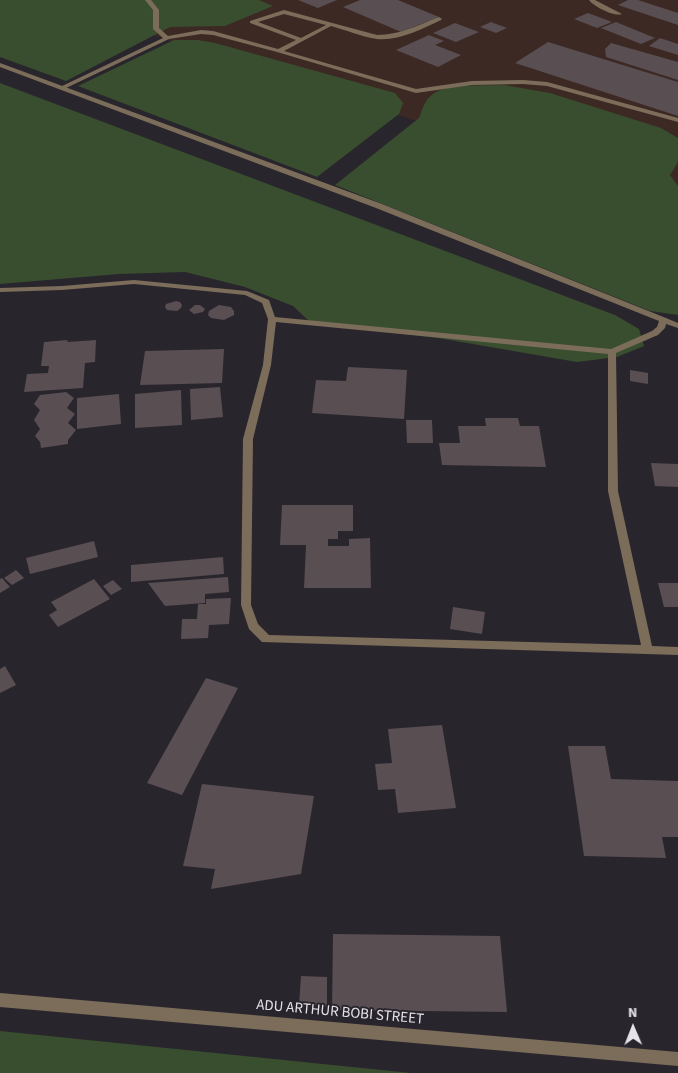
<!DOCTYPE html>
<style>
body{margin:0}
#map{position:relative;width:678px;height:1073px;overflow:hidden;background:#29252d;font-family:"Source Sans 3",sans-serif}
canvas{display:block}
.north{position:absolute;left:608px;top:1003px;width:50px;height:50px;-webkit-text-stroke:4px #29252d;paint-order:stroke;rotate:359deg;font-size:14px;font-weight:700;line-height:20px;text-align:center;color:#e5e2e8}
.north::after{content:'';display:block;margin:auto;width:18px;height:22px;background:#e5e2e8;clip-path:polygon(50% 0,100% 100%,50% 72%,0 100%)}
</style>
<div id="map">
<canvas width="678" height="1073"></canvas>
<div class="north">N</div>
</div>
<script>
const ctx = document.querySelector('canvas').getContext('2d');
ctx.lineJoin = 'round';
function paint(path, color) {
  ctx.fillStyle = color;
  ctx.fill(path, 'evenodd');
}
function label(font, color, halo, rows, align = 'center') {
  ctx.font = font + ' "Source Sans 3",sans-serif';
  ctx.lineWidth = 4;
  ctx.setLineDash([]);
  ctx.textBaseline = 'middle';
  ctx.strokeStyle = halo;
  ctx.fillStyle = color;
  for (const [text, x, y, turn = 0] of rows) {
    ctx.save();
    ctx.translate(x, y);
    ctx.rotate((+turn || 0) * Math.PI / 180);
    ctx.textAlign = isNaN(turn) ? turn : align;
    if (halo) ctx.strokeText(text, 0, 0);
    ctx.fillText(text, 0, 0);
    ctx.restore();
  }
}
paint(new Path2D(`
 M 45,0 L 678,0 L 678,206 Z`), '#3c2924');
paint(new Path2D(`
 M 0,0 L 259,0 L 273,6 L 225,26 L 170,27 L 66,81 L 0,57 Z
 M 174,40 L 198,40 L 215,43 L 395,93 L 403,103 L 399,114 L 317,177 L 78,86 Z
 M 0,83 L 615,315 L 639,329 L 644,346 L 617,357 L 577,362 L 438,338 L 311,323 L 293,306 L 245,287 L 185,272 L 119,274 L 0,284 Z
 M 504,85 L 550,93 L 661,128 L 678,138 L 678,162 L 670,175 L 678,186 L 678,315 L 650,311 L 335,185 L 419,118 C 422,110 425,99 433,94 C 447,83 486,86 504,85 Z
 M 0,1031 L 411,1073 L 0,1073 Z`), '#394d2f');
paint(new Path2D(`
 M 298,0 L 337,0 L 318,8 Z
 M 360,0 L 398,0 L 439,17 L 401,32 L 343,7 Z
 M 628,0 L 638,0 L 678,13 L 678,25 L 618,5 Z
 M 588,13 L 612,22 L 597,28 L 574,19 Z
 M 491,22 L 507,28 L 496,33 L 480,27 Z
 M 616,22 L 655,38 L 641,44 L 601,28 Z
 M 455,23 L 479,32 L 456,42 L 433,33 Z
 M 429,35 L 444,41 L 435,45 L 461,55 L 438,67 L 396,50 Z
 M 660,38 L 678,44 L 678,55 L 649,46 Z
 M 548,42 L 678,82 L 678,116 L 515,63 Z
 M 611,43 L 678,62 L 678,80 L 606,57 L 605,49 Z
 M 176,301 L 180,302 L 182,305 L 181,308 L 177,311 L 167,310 L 165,307 L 166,304 Z
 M 195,305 L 200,305 L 205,309 L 203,312 L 194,314 L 189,310 Z
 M 219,305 L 231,307 L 234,311 L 234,315 L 224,320 L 211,318 L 208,315 L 209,311 Z
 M 68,340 L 67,342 L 96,340 L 95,362 L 85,363 L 83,388 L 24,392 L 27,374 L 48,373 L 49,366 L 41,366 L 44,342 Z
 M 224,349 L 222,383 L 140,385 L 145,351 Z
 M 348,367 L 407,370 L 404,419 L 312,413 L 316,380 L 346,381 Z
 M 630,370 L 648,373 L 648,384 L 630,381 Z
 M 220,387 L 223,417 L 191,420 L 190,389 Z
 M 181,390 L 182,425 L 135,428 L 135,394 Z
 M 66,392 L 74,398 L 67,408 L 75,414 L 68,423 L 76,430 L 68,440 L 68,444 L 41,448 L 40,442 L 35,436 L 40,429 L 34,420 L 40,410 L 34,404 L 40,395 Z
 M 119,394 L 121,424 L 77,429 L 77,398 Z
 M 485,418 L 518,418 L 520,426 L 539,426 L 546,467 L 442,465 L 439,443 L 460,443 L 458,426 L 486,426 Z
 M 406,420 L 432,420 L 433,443 L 407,443 Z
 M 651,463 L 678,464 L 678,487 L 655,486 Z
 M 282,505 L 353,505 L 353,531 L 338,531 L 338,539 L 328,539 L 328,546 L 349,546 L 349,539 L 370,538 L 371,588 L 304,588 L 306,545 L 280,545 Z
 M 94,541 L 98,557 L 30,574 L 26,558 Z
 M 223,557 L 224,574 L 131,582 L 131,565 Z
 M 16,570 L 24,578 L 12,585 L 4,578 Z
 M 228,577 L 229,592 L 205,594 L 205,603 L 165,606 L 148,583 Z
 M 2,578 L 10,587 L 0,593 L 0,579 Z
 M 94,579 L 110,599 L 58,627 L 49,615 L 57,610 L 51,602 Z
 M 113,580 L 122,589 L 111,595 L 103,586 Z
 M 658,583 L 678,583 L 678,607 L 664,607 Z
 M 231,598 L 229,624 L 209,625 L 208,638 L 181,639 L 182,619 L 197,619 L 198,604 L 206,604 L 206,606 L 206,599 Z
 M 453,607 L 485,612 L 482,634 L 450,629 Z
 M 5,666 L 16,685 L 0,693 L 0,669 Z
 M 206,678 L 238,688 L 182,795 L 147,783 Z
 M 442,725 L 456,808 L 398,813 L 395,789 L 378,790 L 375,764 L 392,763 L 388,729 Z
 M 568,746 L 605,746 L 611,779 L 678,781 L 678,837 L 662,837 L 666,858 L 584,856 Z
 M 202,784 L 314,796 L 301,874 L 211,889 L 215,869 L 183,866 Z
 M 333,934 L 500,936 L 507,1012 L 332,1010 Z
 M 301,976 L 327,977 L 327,1006 L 299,1005 Z`), '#594e52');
paint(new Path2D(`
 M 145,0 L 151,0 L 159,10 L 159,28 L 168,36 L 201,30 L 213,31 L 278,49 L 296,40 L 250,23 L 250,21 L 284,10 L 377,35 C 400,35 418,25 439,17 L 442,19 L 441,20 C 422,29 399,41 377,39 C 362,37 346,30 331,26 L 284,51 L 416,89 L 472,81 L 523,80 L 547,82 L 678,118 L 678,122 L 547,86 L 523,84 L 472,85 L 416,93 L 277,52 L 213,35 L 201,34 L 169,39 L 64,89 L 60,89 L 60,87 L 163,38 L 153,29 L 153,10 ZM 284,14 L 326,25 L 301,38 L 258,22 Z
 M 589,0 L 595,0 L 622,14 C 615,17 594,7 589,0 Z
 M 660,318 L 666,318 L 678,323 L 678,328 L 660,322 Z`), '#7b6d59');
paint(new Path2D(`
 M 0,63 L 382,204 L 666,318 L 667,320 L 665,328 L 658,335 L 616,353 L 618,491 L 652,646 L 678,647 L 678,655 L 262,642 L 249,629 L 241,605 L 243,439 L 263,365 L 268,319 L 262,303 L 245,295 L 134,284 L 62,290 L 0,292 L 0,288 L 62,286 L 134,280 L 247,291 L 269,300 L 275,317 L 611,349 L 652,331 L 657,327 L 659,321 L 376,208 L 0,67 ZM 276,322 L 608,354 L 608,491 L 641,645 L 269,635 L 258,624 L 251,605 L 253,439 L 271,365 Z
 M 0,993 L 678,1052 L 678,1066 L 0,1007 Z`), '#7b6d59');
label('15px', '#e5e2e8', '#29252d', [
 ["ADU ARTHUR BOBI STREET",340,1013,5]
]);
</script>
